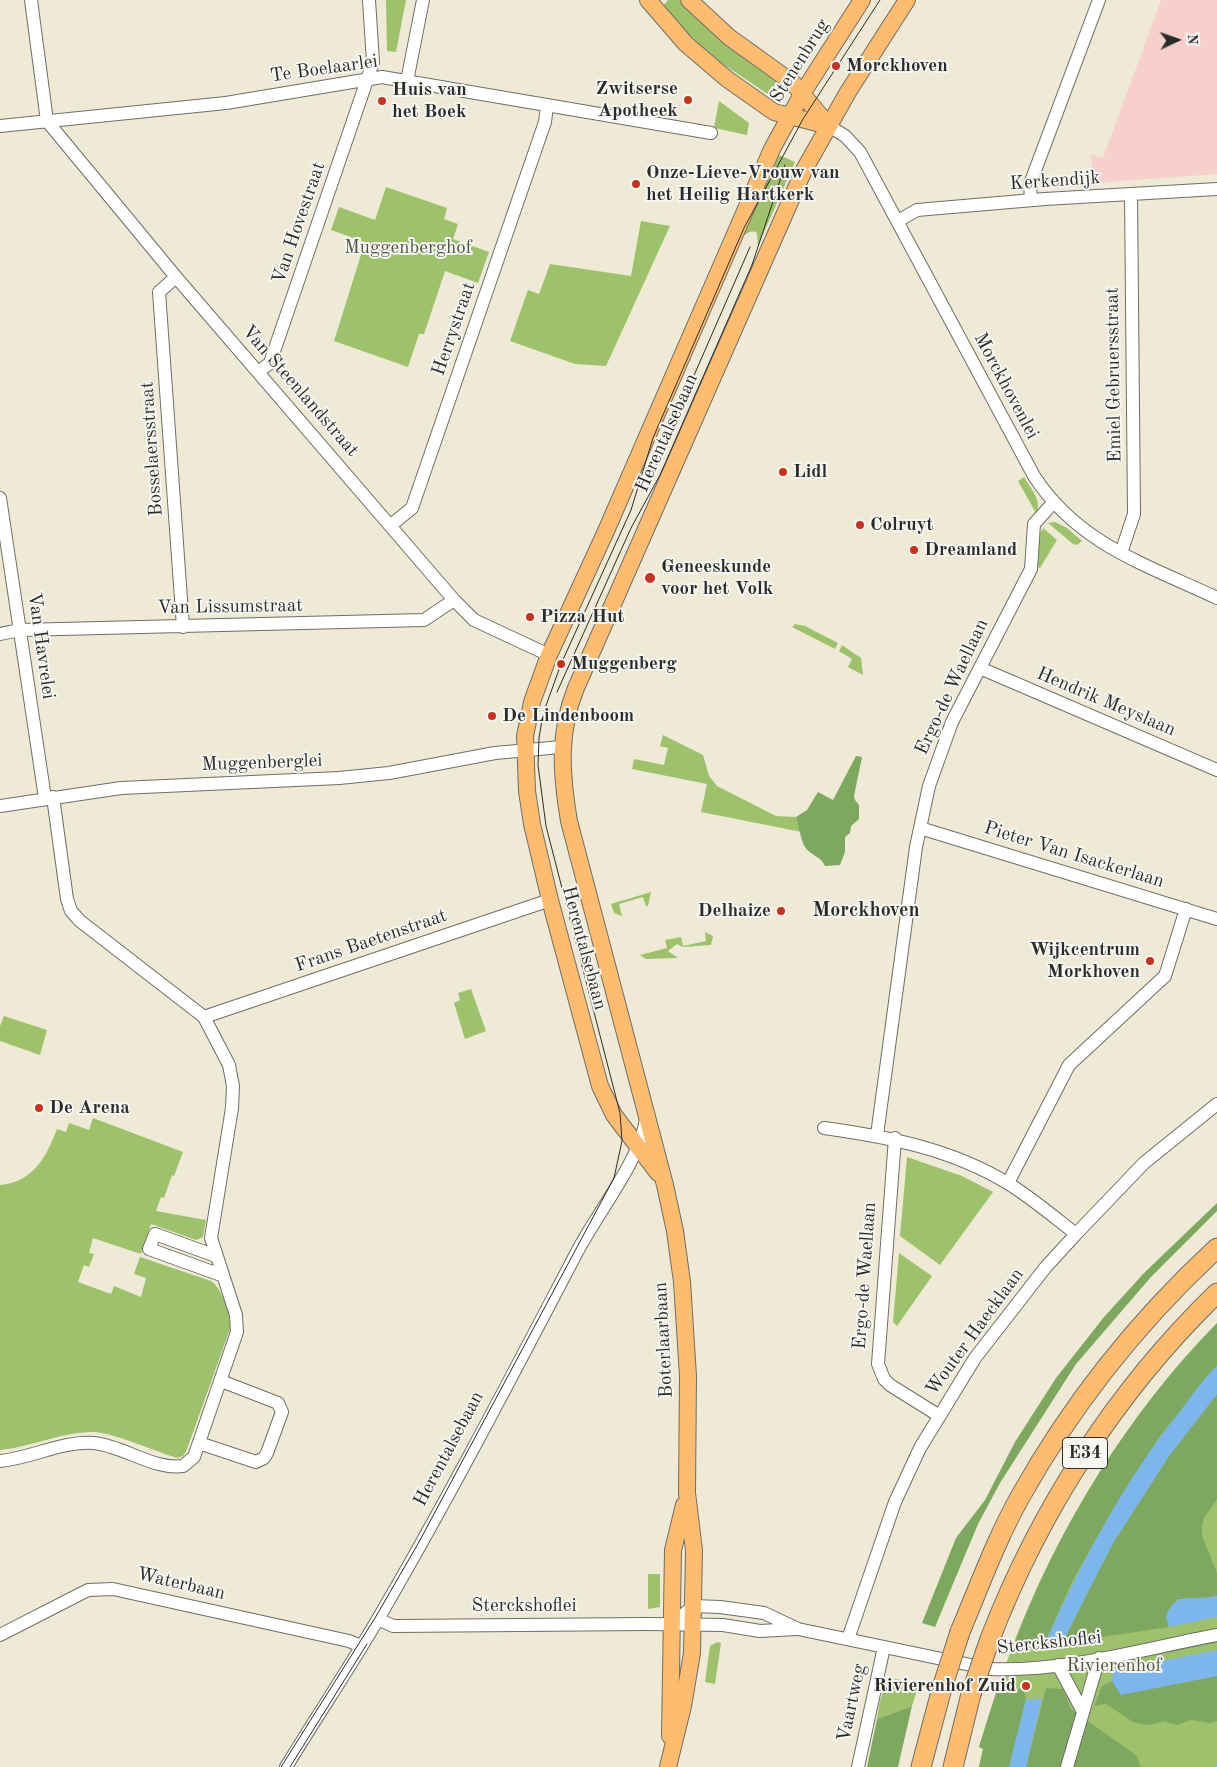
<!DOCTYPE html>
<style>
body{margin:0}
#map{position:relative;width:1217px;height:1767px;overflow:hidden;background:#eeead5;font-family:"Old Standard TT",serif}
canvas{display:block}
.north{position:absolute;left:1152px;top:15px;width:50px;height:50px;-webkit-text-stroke:4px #f6f6f2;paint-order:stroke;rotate:87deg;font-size:14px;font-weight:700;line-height:20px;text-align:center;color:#2b2b2b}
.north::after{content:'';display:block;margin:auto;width:18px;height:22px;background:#2b2b2b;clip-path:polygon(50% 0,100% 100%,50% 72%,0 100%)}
</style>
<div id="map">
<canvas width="1217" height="1767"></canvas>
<div class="north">N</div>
</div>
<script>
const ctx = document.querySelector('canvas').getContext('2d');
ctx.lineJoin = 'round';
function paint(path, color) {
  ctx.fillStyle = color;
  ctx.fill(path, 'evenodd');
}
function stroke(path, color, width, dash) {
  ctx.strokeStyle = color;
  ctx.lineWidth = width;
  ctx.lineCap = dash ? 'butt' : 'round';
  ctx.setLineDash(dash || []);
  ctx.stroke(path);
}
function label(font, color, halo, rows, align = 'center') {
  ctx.font = font + ' "Old Standard TT",serif';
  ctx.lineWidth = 4;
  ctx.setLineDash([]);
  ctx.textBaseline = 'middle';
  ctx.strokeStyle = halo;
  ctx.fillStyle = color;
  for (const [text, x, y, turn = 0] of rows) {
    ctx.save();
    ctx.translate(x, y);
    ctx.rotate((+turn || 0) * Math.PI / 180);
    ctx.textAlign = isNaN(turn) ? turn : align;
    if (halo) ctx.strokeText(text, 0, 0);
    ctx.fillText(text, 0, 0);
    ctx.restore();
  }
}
paint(new Path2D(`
 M 1161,0 L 1217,0 L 1217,174 L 1093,183 L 1091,154 L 1103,158 Z`), '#f7d0cc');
paint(new Path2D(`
 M 386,0 L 406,0 L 396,52 L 387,51 Z
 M 668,0 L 679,0 L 698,19 L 780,79 L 769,95 L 711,56 L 662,7 Z
 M 719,101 L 749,123 L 747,135 L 714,128 Z
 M 779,155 L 795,162 L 758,246 L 757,233 C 750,229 746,234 741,239 Z
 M 386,187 L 447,208 L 444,219 L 458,224 L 453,239 L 489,252 L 478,283 L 445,271 L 424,334 L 419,334 L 408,367 L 334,341 L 365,242 L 331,230 L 339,207 L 375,220 Z
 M 641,221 L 670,226 L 606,366 L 575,364 L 510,341 L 528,290 L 539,294 L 550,264 L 631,276 Z
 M 1024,477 C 1030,488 1043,501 1036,513 L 1018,481 Z
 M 1055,522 L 1067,528 L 1082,541 L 1077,545 L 1073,544 L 1048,523 Z
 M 1043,528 L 1057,540 L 1040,568 L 1038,567 L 1039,536 Z
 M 795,624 L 805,626 L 838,643 L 835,649 L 792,627 Z
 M 842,645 L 861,658 L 863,675 L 848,667 L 852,659 L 839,651 Z
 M 663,735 L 703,755 L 709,776 L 717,786 L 776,816 L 796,817 L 802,832 L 701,812 L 707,784 L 632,769 L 634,759 L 664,765 L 668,748 L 660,746 Z
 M 651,892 L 648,906 L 646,906 L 643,897 L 619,904 L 622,916 L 614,913 L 611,904 Z
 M 705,932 L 713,936 L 711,945 L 683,947 L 677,944 L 668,951 L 678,958 L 646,959 L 640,955 L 667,948 L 665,940 L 681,937 L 683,946 L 706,941 Z
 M 471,989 L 486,1031 L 465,1039 L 454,1003 L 460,1000 L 458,993 Z
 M 4,1016 L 47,1030 L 40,1055 L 0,1041 L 0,1026 Z
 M 93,1118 L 183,1152 L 174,1176 L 172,1175 L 164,1198 L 161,1197 L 156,1211 L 206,1220 L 203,1237 L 196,1240 L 151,1224 L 141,1254 L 93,1238 L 89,1253 L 94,1254 L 89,1267 L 84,1265 L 78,1282 L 111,1294 L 114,1286 L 141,1297 L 146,1278 L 134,1274 L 140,1257 L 211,1281 C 222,1288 231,1316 230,1329 L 186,1452 L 183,1456 L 177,1458 C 158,1452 113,1433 95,1432 C 63,1431 32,1447 0,1450 L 0,1185 C 33,1182 46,1158 57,1129 L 66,1132 L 69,1123 L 89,1130 Z
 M 907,1157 L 962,1176 L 993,1192 L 940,1265 L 900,1236 Z
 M 899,1253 L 932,1276 L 897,1326 L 893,1322 Z
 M 1217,1323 L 1217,1767 L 979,1767 L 983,1749 L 979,1747 C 994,1698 1010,1648 1031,1601 C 1076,1500 1139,1402 1217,1323 Z
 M 648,1574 L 660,1574 L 660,1607 L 648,1609 Z
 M 717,1642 L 721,1643 L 715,1684 L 705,1682 L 710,1646 Z
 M 896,1679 L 919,1685 L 912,1706 L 877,1719 C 880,1704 880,1685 896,1679 Z`), '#9ec26c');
paint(new Path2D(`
 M 856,756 L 862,757 L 854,796 L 855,800 L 859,805 L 859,819 L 851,826 L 850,833 L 845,837 L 845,852 L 840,865 L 825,866 C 821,856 811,856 805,847 C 801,842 799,825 796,817 L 807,810 L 818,792 L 833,800 Z
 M 1217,1203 L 1217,1211 L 1151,1277 L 1076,1364 L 1000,1483 L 978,1524 L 935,1627 L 922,1623 L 956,1538 L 985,1500 L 1015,1442 L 1056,1378 L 1104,1317 L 1144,1273 Z
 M 1217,1323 L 1217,1366 L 1160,1436 L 1112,1511 L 1072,1582 L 1045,1643 L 1015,1642 C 1059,1525 1129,1413 1217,1323 Z
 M 1217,1394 L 1217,1499 L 1204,1518 L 1202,1526 L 1202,1536 L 1217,1573 L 1217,1596 L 1198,1599 L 1178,1599 L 1166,1617 L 1169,1627 L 1062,1643 L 1113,1543 L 1169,1456 Z
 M 1217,1664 L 1217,1721 L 1211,1723 L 1191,1720 L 1177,1725 L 1163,1721 L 1151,1725 L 1142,1724 L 1133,1722 L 1106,1704 L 1094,1706 L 1102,1686 L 1112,1681 Z
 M 1023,1688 L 1026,1699 L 1009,1767 L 979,1767 L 983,1749 L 979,1747 L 996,1693 Z
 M 1046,1688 L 1063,1689 L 1071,1709 L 1136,1755 L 1141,1767 L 1026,1767 Z
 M 912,1706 L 898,1767 L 867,1767 L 877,1719 Z`), '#7ea860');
paint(new Path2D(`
 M 1217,1366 L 1217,1394 L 1169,1456 L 1113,1543 L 1062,1643 L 1045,1643 C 1082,1561 1124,1481 1181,1410 C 1192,1395 1203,1379 1217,1366 Z
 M 1217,1596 L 1217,1617 L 1169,1627 L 1166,1617 C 1175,1589 1194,1602 1217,1596 Z
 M 1217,1650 L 1217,1676 L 1121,1695 L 1112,1681 L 1113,1671 Z
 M 1026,1699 L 1042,1699 L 1026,1767 L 1009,1767 Z`), '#7cb6ed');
stroke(new Path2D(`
 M 1216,1767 L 1217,1766`), '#7cb6ed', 4);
const minor = new Path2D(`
 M 31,0 L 47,121
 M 407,81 L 423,0
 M 47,121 L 176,277 L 454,600 L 474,620 L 549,655
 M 0,126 L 226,103 L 382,77 L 711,133
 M 829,126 L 845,136 L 860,152 L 1034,476 C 1078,544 1147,565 1217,598
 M 1031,200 L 1030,184 L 1099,0
 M 898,221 L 917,210 L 1045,199 L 1217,189
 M 176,277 L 159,292 L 183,627
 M 258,372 L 270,363 L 367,80 L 373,62 L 369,0
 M 0,498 L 45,798
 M 391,525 L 412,508 L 545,122 L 547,106
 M 1121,553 L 1134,514 L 1131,195
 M 0,634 L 20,630 L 424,620 L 454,600
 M 980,668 L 1217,770
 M 0,806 L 121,788 L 339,778 L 389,773 L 495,753 L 561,747
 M 920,828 L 1217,919
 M 204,1017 L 550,900
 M 824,1128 C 889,1137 952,1149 1009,1184 C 1033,1199 1054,1217 1076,1234
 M 877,1135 L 916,847 L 929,786 L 952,722 L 1031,569 L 1034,524 L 1053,503
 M 895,1138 L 878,1364 L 884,1379 L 890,1385 L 938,1415
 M 1008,1183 L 1069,1065 L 1165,976 L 1186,909
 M 216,1256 L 155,1234 L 149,1249 L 221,1275
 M 199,1443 L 256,1462 L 264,1458 L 267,1453 L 282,1412 L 278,1403 L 221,1381
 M 0,1461 C 32,1458 61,1441 94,1443 C 124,1446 153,1470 183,1466 L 194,1457 L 237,1332 L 236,1315 L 211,1238 L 232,1108 L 233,1086 L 229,1065 L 204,1017 L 80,921 L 71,911 L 67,899 L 53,797
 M 378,1619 L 393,1626 L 646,1624 L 723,1625 L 760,1631 L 796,1629
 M 672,1625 L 693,1606 L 720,1607 L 764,1613 L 798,1629 L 990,1669 C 1066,1672 1143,1649 1217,1635
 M 0,1635 L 88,1590 L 113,1589 L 349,1641 L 361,1646
 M 848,1639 L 895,1502 L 920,1448 L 975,1358 L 1045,1268 L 1076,1234 L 1144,1163 L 1217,1104
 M 1058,1665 L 1082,1710
 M 286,1767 C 320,1711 357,1657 389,1600 C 455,1486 516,1368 577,1252 C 597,1213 640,1161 646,1119
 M 858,1767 L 884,1647
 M 1067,1767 L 1099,1658`);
const major = new Path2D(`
 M 648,0 L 686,44 L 727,79 L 774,112 L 829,126
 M 689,0 L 729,37 L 793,83 L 829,126
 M 658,1173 L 614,1115 L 600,1086 L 550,900 L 532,824 L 527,791 L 525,736 L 532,702 L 549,655 L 606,531 L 772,149 L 802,94 L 862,0
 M 670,1736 L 673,1550 L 684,1505
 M 668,1767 L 683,1706 L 692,1653 L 694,1550 L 687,1493 L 688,1376 L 682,1282 L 675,1231 L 665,1185 L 569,821 C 561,774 558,732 576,688 L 804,170 L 848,92 L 907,0`);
const highway = new Path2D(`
 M 960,1632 C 979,1587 996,1540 1020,1497 C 1072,1404 1139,1320 1217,1248
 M 990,1639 C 1040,1509 1117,1390 1217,1293
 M 921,1767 L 942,1688
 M 953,1767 L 971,1694`);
stroke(minor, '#6f6e66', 14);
stroke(major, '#6f6e66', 18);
stroke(highway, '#6f6e66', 21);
stroke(minor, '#fff', 12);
stroke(major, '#febc70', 16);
stroke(highway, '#febc70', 19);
stroke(new Path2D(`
 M 648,486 L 668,435 L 750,247
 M 557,692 L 631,528 L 660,475 L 752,265 L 785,165
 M 281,1767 L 375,1618 L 419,1542 L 614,1178 L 622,1141 L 620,1113 L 546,826 L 538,765 L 539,738 L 543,714 L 561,664 L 631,510 L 653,438 L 744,228 L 803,119 L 880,0
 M 290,1767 L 367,1644`), '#2b2b2b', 1);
const highwayBridge = new Path2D(`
 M 942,1688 L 960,1632
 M 971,1694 L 990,1639`);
stroke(highwayBridge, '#6f6e66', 21, []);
stroke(highwayBridge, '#febc70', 19);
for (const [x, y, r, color] of [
 [836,66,5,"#c8321e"],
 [688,100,5,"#c8321e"],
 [382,101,5,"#c8321e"],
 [636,184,5,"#c8321e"],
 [783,472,5,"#c8321e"],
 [860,525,5,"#c8321e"],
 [914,550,5,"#c8321e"],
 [650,578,6,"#c8321e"],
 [530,617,5,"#c8321e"],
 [561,664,5,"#c8321e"],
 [492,716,5,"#c8321e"],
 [781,911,5,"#c8321e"],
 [1150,961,5,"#c8321e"],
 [39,1108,5,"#c8321e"],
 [1026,1686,5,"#c8321e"]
]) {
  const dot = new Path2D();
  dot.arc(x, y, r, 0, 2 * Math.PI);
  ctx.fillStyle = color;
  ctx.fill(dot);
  stroke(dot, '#f6f6f2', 2);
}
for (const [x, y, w] of [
 [1085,1453,45]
]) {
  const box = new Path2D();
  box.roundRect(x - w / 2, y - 15.5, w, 31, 4);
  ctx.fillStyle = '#f6f6f2';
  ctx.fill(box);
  stroke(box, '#2b2b2b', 1);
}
label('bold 18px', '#2b2b2b', null, [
 ["E34",1085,1453]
]);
label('19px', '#2b2b2b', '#f6f6f2', [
 ["Stenenbrug",800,61,-58],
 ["Te Boelaarlei",324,69,-8],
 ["Kerkendijk",1055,181,-4],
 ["Van Hovestraat",299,223,-71],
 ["Herrystraat",454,329,-71],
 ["Emiel Gebruersstraat",1114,375,-91],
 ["Morckhovenlei",1006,386,62],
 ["Van Steenlandstraat",300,391,49],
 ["Herentalsebaan",667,433,-66],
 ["Bosselaersstraat",152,449,-94],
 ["Van Lissumstraat",230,607,-1],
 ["Van Havrelei",41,646,82],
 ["Ergo-de Waellaan",952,687,-65],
 ["Hendrik Meyslaan",1106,702,23],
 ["Muggenberglei",262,763,-2],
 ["Pieter Van Isackerlaan",1074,855,17],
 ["Frans Baetenstraat",371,941,-19],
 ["Herentalsebaan",584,948,75],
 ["Ergo-de Waellaan",865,1276,-86],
 ["Wouter Haecklaan",975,1332,-54],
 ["Boterlaarbaan",664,1340,-93],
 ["Herentalsebaan",449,1449,-62],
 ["Waterbaan",181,1584,13],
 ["Sterckshoflei",524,1606],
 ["Sterckshoflei",1049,1643,-6],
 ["Vaartweg",852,1703,-78]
]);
label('bold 19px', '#2b2b2b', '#f6f6f2', [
 ["Morckhoven",846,66],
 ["Zwitserse",678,89,"right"],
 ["Apotheek",678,111,"right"],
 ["Huis van",392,90],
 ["het Boek",392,112],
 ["Onze-Lieve-Vrouw van",646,173],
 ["het Heilig Hartkerk",646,195],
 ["Lidl",793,472],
 ["Colruyt",870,525],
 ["Dreamland",924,550],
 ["Geneeskunde",661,567],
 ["voor het Volk",661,589],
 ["Pizza Hut",540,617],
 ["Muggenberg",571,664],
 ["De Lindenboom",502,716],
 ["Delhaize",771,911,"right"],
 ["Wijkcentrum",1140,950,"right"],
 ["Morkhoven",1140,972,"right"],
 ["De Arena",49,1108],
 ["Rivierenhof Zuid",1016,1686,"right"]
], 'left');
label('19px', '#4e583e', '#f6f6f2', [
 ["Muggenberghof",408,248],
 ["Rivierenhof",1114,1666]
]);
label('bold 20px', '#2b2b2b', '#f6f6f2', [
 ["Morckhoven",866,911]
]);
</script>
